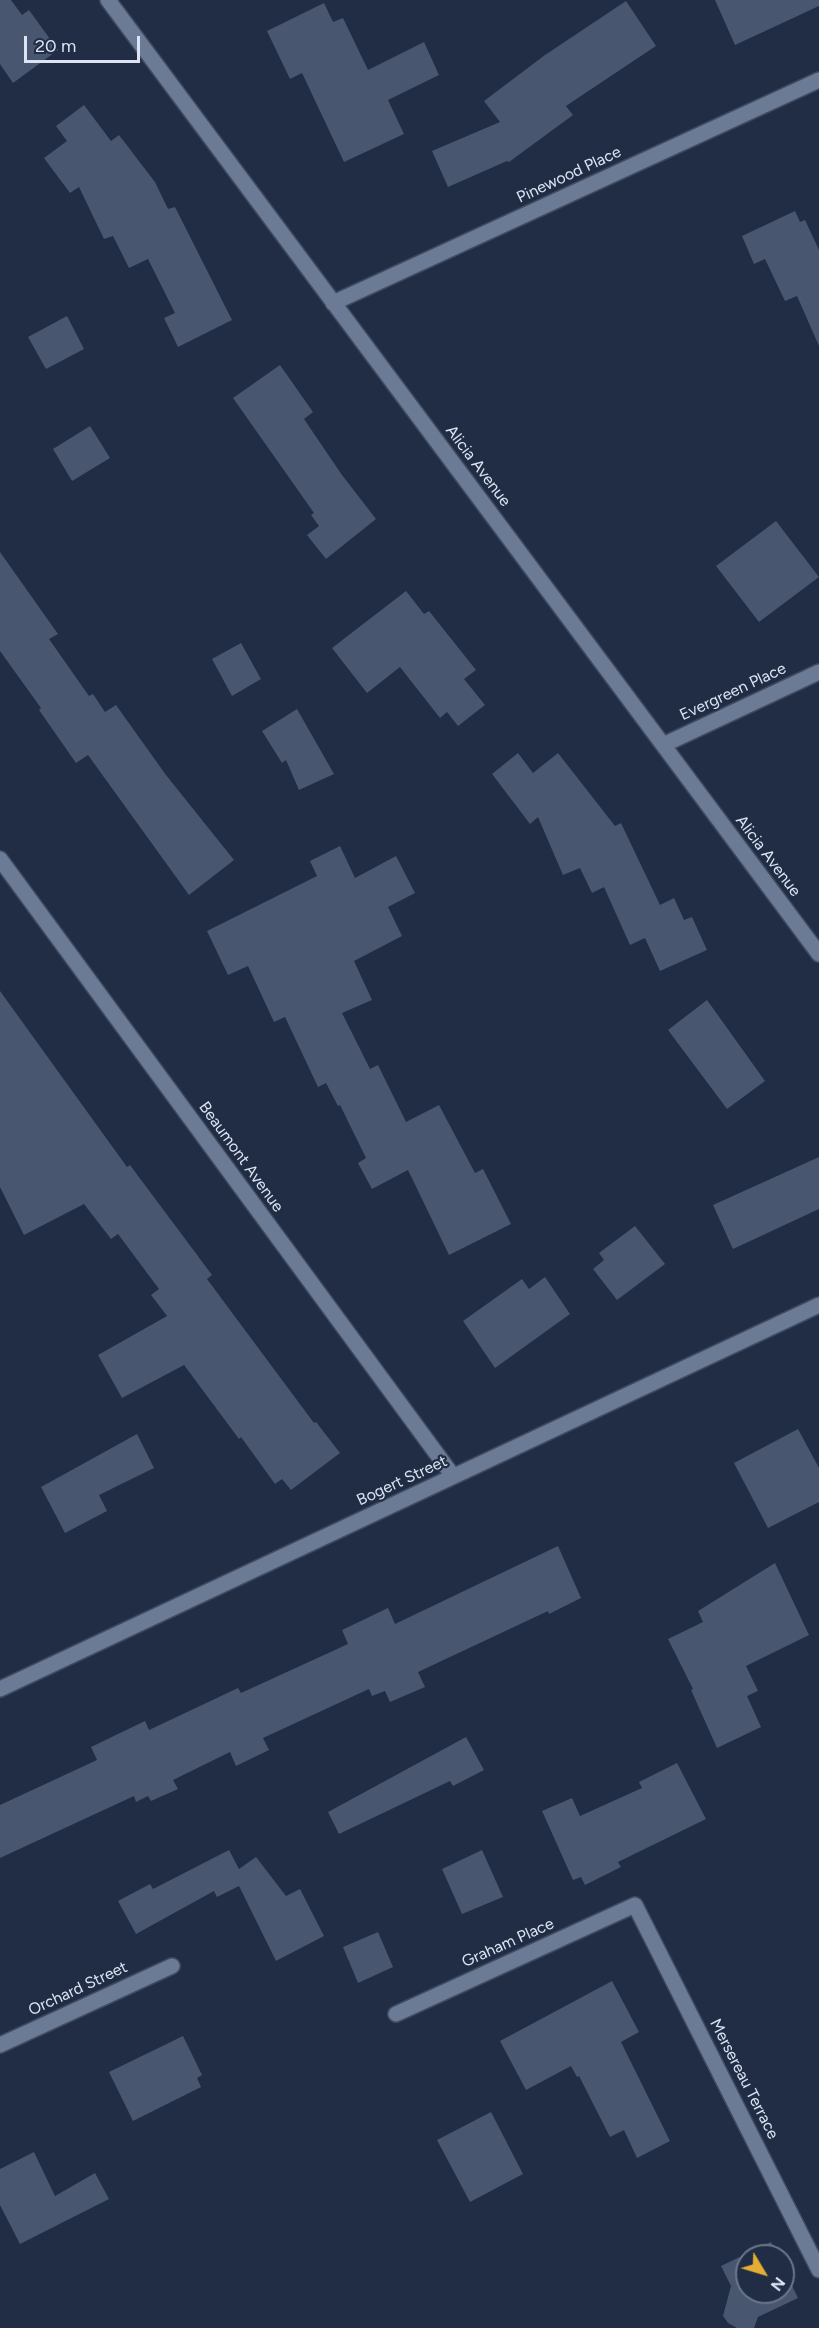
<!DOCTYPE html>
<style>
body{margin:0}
#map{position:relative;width:819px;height:2328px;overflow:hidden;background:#202d44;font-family:Figtree,sans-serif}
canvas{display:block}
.north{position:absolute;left:735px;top:2244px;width:60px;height:60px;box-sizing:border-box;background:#202d44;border:2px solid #6b768a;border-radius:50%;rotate:128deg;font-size:16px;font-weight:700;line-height:24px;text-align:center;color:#dce4f4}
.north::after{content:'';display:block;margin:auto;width:21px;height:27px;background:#e5ad35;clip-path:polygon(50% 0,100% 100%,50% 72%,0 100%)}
.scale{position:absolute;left:24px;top:36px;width:116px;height:27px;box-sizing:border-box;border:3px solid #dce4f4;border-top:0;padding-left:8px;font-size:18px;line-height:21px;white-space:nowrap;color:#dce4f4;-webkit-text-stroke:4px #202d44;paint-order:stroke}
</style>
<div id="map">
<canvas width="819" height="2328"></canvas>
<div class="north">N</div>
<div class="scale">20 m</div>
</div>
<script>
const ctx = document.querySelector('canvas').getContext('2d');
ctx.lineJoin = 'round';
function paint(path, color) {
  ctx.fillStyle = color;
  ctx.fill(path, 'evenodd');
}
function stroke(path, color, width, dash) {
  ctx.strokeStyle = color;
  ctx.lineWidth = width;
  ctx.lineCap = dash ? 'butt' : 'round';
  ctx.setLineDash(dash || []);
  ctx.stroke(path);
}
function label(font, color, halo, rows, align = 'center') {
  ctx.font = font + ' Figtree,sans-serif';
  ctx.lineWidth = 4.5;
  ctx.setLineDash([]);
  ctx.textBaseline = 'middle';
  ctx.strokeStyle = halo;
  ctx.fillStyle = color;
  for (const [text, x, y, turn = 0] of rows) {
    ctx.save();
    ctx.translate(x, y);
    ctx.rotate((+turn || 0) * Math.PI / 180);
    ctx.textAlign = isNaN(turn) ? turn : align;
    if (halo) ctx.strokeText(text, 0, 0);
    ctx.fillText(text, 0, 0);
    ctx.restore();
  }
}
paint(new Path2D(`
 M 0,0 L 11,0 L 22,15 L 29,10 L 58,50 L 13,83 L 0,64 Z
 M 715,0 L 819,0 L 819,6 L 735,45 Z
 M 626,1 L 656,46 L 566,106 L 573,115 L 509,162 L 507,161 L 448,187 L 432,151 L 500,122 L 484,101 L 545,55 Z
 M 324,3 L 333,22 L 343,18 L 368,70 L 424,42 L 439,75 L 388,100 L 404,134 L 344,162 L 302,73 L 290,79 L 267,31 Z
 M 84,105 L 111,141 L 119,135 L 155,182 L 168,209 L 175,207 L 232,320 L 178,347 L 164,318 L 175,313 L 148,259 L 129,268 L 113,236 L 104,239 L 79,187 L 70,193 L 44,158 L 67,141 L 56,126 Z
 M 795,211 L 800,222 L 805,220 L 819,250 L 819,346 L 797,296 L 785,301 L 765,259 L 754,264 L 742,236 Z
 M 67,316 L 84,349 L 46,369 L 28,337 Z
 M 280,365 L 313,412 L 304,419 L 342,475 L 376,519 L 326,559 L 307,535 L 319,526 L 311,515 L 314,513 L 233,398 Z
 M 90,426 L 110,458 L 72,481 L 53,449 Z
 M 776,521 L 819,577 L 759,622 L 716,566 Z
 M 0,552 L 58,634 L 49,639 L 89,696 L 93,694 L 105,712 L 116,705 L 166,775 L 234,860 L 189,895 L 88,755 L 76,763 L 39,710 L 41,708 L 0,651 Z
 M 406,591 L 424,614 L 429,611 L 476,670 L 464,679 L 485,705 L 458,726 L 447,712 L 440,718 L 400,667 L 367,693 L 332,648 Z
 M 241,643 L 261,679 L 232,696 L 212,659 Z
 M 297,709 L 334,774 L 299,790 L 286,760 L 282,763 L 262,731 Z
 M 518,753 L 533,773 L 558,753 L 615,826 L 621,823 L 660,905 L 674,898 L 684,920 L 692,917 L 707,950 L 660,971 L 645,938 L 630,945 L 604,887 L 592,893 L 580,868 L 563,875 L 538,817 L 530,824 L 492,774 Z
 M 340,846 L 355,878 L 396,856 L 415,893 L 388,907 L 402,936 L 354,961 L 372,1000 L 342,1013 L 370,1069 L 378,1065 L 406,1122 L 439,1105 L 475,1173 L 483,1169 L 511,1224 L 449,1255 L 408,1170 L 372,1189 L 358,1163 L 366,1158 L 340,1105 L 338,1106 L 326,1083 L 318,1087 L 285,1017 L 274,1022 L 248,966 L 228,975 L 207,931 L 317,876 L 310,861 Z
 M 0,991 L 127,1167 L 130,1165 L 212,1275 L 207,1279 L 314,1423 L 316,1422 L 340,1453 L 291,1490 L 282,1479 L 275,1484 L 241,1437 L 239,1439 L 184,1365 L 122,1398 L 98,1355 L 167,1316 L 151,1295 L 159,1289 L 118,1234 L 111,1239 L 84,1204 L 24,1235 L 0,1187 Z
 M 707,1000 L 765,1081 L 727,1109 L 668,1030 Z
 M 819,1157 L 819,1209 L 733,1249 L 713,1205 Z
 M 635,1226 L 665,1264 L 617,1300 L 593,1269 L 604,1260 L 599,1253 Z
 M 545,1277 L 570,1314 L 495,1368 L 463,1321 L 522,1279 L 529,1289 Z
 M 798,1429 L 819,1468 L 819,1502 L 768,1528 L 734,1463 Z
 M 137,1434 L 154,1468 L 99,1495 L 107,1511 L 65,1533 L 41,1487 Z
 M 558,1546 L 581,1598 L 549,1614 L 548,1611 L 418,1672 L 425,1687 L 390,1702 L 385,1691 L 372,1696 L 369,1689 L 263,1738 L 269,1750 L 236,1766 L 230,1752 L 173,1780 L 178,1789 L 151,1801 L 148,1796 L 136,1802 L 134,1796 L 0,1858 L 0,1805 L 97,1760 L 91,1747 L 145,1721 L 149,1730 L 238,1688 L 241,1693 L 348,1644 L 342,1630 L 388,1608 L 395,1624 Z
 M 775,1563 L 809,1635 L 746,1666 L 758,1691 L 747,1696 L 761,1727 L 717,1748 L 691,1690 L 693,1689 L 668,1639 L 703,1622 L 698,1611 Z
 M 466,1737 L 484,1770 L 453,1786 L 450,1781 L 339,1834 L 328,1812 Z
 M 677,1763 L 706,1819 L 618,1862 L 621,1867 L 585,1885 L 581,1877 L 573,1880 L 542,1811 L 572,1798 L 580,1816 L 642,1788 L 639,1782 Z
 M 229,1850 L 239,1869 L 256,1857 L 286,1896 L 300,1889 L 324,1936 L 276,1961 L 239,1886 L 217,1897 L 214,1891 L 136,1934 L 118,1901 L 150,1884 L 153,1889 Z
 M 482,1850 L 503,1897 L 462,1914 L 442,1869 Z
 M 378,1932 L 393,1967 L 358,1983 L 343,1947 Z
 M 612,1981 L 639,2032 L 621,2042 L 670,2141 L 637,2158 L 624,2130 L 610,2137 L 579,2076 L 577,2077 L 571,2066 L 526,2090 L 500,2041 Z
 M 183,2036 L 202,2075 L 197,2078 L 201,2087 L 133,2121 L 109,2072 Z
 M 491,2112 L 523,2174 L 470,2202 L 437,2140 Z
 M 34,2152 L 55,2196 L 95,2173 L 109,2199 L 20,2244 L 0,2205 L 0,2169 Z
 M 771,2242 L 778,2256 L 747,2256 L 747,2292 L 783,2292 L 783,2267 L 798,2298 L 758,2317 L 754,2328 L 737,2328 L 728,2323 L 723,2316 L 731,2286 L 721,2266 Z`), '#485670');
const minor = new Path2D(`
 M 108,0 L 819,954
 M 333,303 L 819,80
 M 663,745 L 819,672
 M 0,859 L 453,1476
 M 0,1689 L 819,1305
 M 396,2014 L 635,1905 L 819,2270
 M 0,2045 L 172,1966`);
stroke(minor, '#404a5f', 18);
stroke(minor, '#6b7a95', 15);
label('16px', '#dce4f4', '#202d44', [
 ["Pinewood Place",569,175,-25],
 ["Alicia Avenue",478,466,53],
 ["Evergreen Place",733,692,-25],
 ["Alicia Avenue",768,856,53],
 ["Beaumont Avenue",241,1157,54],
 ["Bogert Street",402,1481,-25],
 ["Graham Place",508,1943,-24],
 ["Orchard Street",78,1989,-25],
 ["Mersereau Terrace",744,2079,63]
]);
</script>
